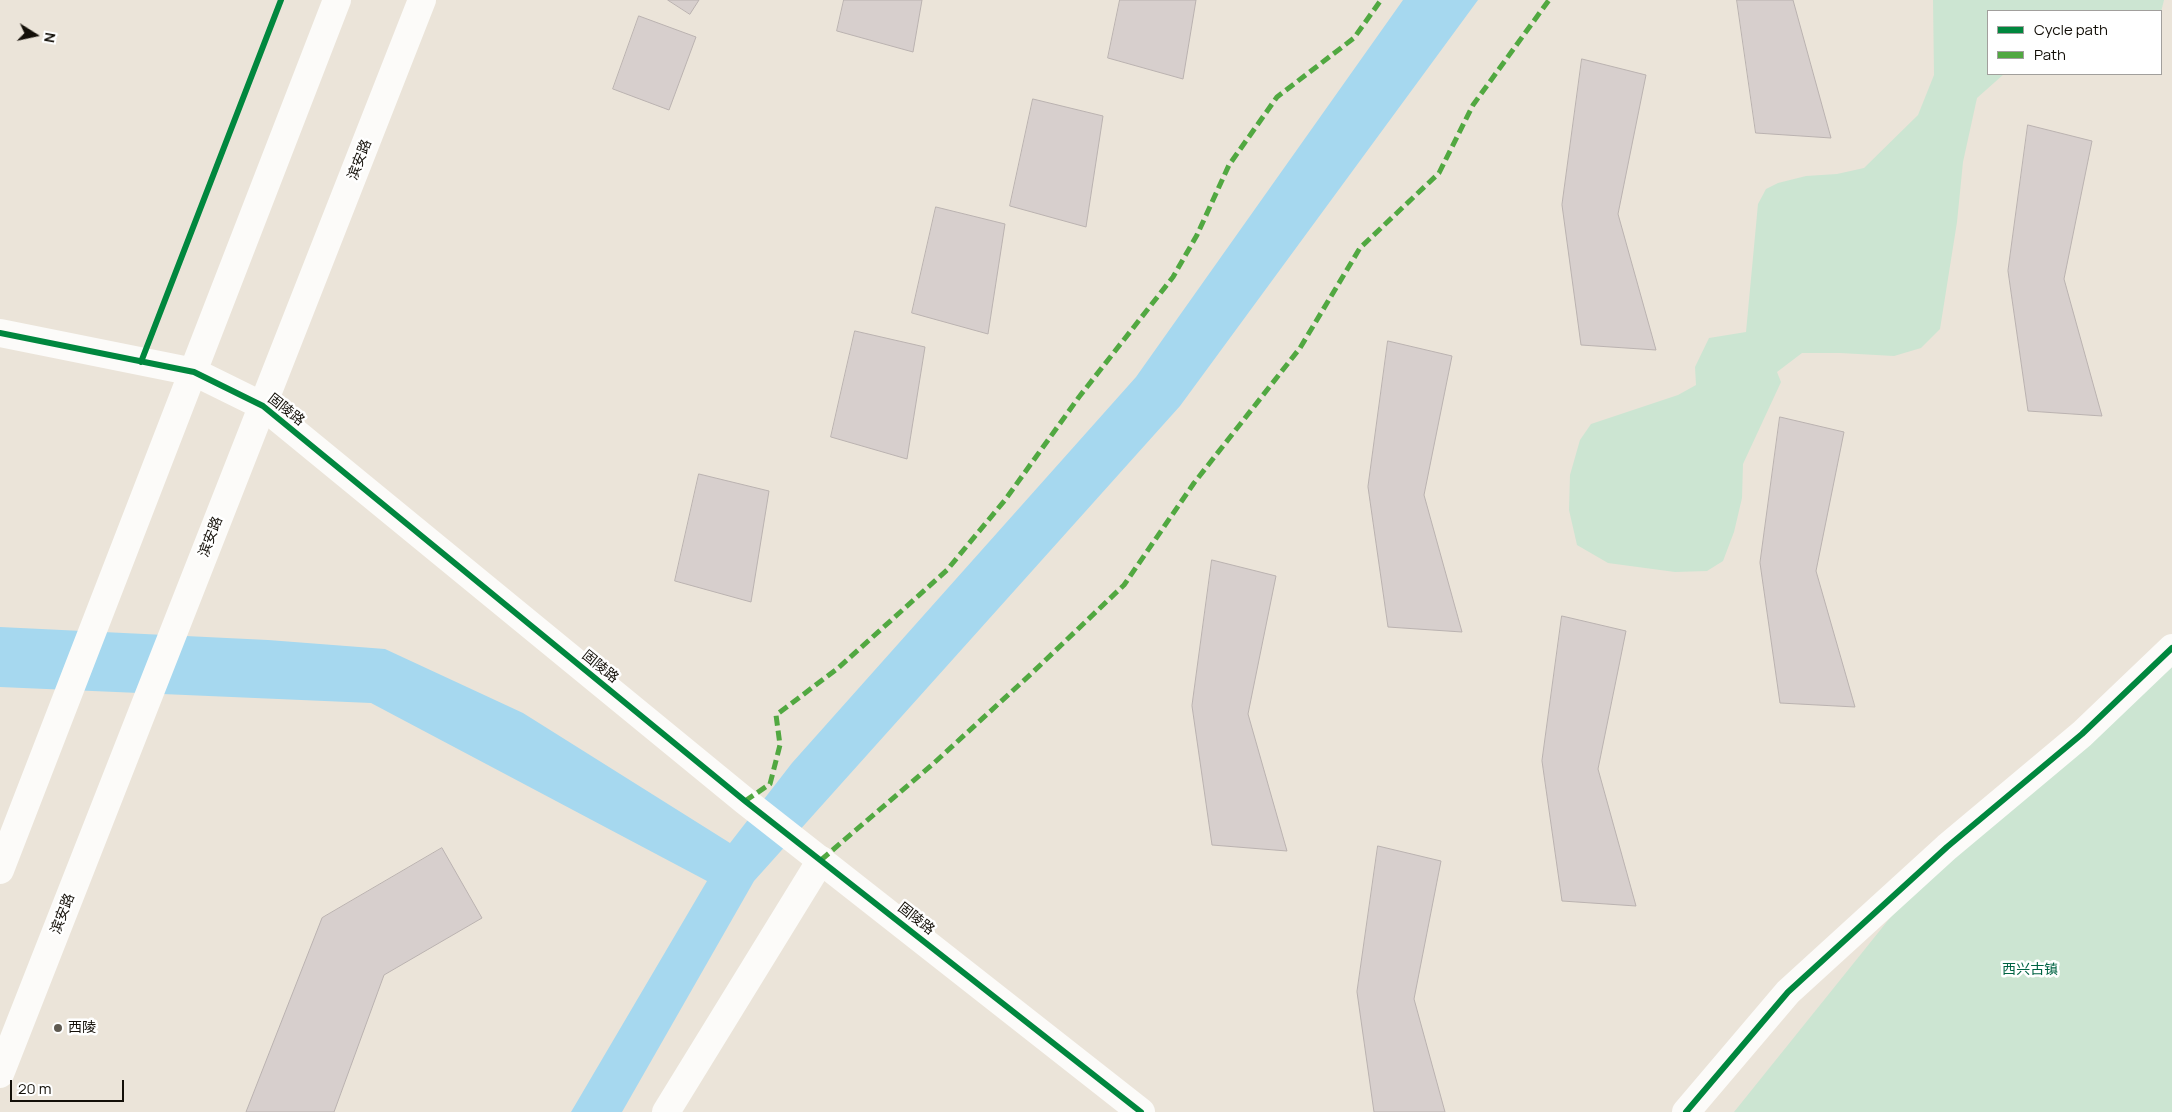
<!DOCTYPE html>
<meta charset="utf-8">
<style>
body{margin:0}
#map{position:relative;width:2172px;height:1112px;overflow:hidden;background:#ebe4d9;font-family:Manrope,sans-serif}
canvas{display:block}
.legend{position:absolute;left:1987px;top:10px;width:175px;height:65px;box-sizing:border-box;background:#fff;border:1px solid #a19f9c;margin:0;padding:6px 9px;list-style:none;font-size:15px;color:#130f08}
.legend li{display:flex;align-items:center;gap:10px;height:25px}
.legend b{width:25px;border:1px solid #a19f9c}
.north{position:absolute;left:10px;top:10px;width:50px;height:50px;-webkit-text-stroke:4px #fff;paint-order:stroke;rotate:100deg;font-size:14px;font-weight:700;line-height:20px;text-align:center;color:#130f08}
.north::after{content:'';display:block;margin:auto;width:18px;height:22px;background:#130f08;clip-path:polygon(50% 0,100% 100%,50% 72%,0 100%)}
.scale{position:absolute;left:10px;top:1080px;width:114px;height:22px;box-sizing:border-box;border:2px solid #130f08;border-top:0;padding-left:6px;font-size:15px;line-height:18px;white-space:nowrap;color:#130f08;-webkit-text-stroke:4px #fff;paint-order:stroke}
</style>
<div id="map">
<canvas width="2172" height="1112"></canvas>
<ul class="legend">
<li><b style="height:6px;background:#00873e"></b>Cycle path</li>
<li><b style="height:6px;background:#51a841"></b>Path</li>
</ul>
<div class="north">N</div>
<div class="scale">20 m</div>
</div>
<script>
const ctx = document.querySelector('canvas').getContext('2d');
ctx.lineJoin = 'round';
function paint(path, color) {
  ctx.fillStyle = color;
  ctx.fill(path, 'evenodd');
}
function stroke(path, color, width, dash) {
  ctx.strokeStyle = color;
  ctx.lineWidth = width;
  ctx.lineCap = dash ? 'butt' : 'round';
  ctx.setLineDash(dash || []);
  ctx.stroke(path);
}
function label(font, color, halo, rows, align = 'center') {
  ctx.font = font + ' Manrope,"Noto Sans SC",sans-serif';
  ctx.lineWidth = 5;
  ctx.setLineDash([]);
  ctx.textBaseline = 'middle';
  ctx.strokeStyle = halo;
  ctx.fillStyle = color;
  for (const [text, x, y, turn = 0] of rows) {
    ctx.save();
    ctx.translate(x, y);
    ctx.rotate((+turn || 0) * Math.PI / 180);
    ctx.textAlign = isNaN(turn) ? turn : align;
    if (halo) ctx.strokeText(text, 0, 0);
    ctx.fillText(text, 0, 0);
    ctx.restore();
  }
}
paint(new Path2D(`
 M 1933,0 L 2164,0 L 2161,12 L 1988,11 L 1988,74 L 2004,74 L 1977,98 L 1963,162 L 1957,222 L 1940,329 L 1921,348 L 1894,356 L 1840,353 L 1802,353 L 1777,372 L 1781,382 L 1743,464 L 1742,498 L 1734,532 L 1723,561 L 1707,571 L 1675,572 L 1608,563 L 1577,545 L 1569,510 L 1570,475 L 1580,440 L 1591,424 L 1678,395 L 1696,385 L 1695,367 L 1709,338 L 1746,332 L 1758,204 L 1766,189 L 1778,183 L 1806,176 L 1837,174 L 1864,168 L 1918,115 L 1934,75 Z
 M 2172,667 L 2172,1112 L 1734,1112 L 1947,847 Z`), '#cce5d2');
paint(new Path2D(`
 M 1403,0 L 1478,0 L 1180,406 L 754,881 L 622,1112 L 571,1112 L 707,881 L 371,703 L 0,687 L 0,627 L 268,640 L 385,649 L 523,713 L 730,843 L 792,763 L 1136,377 Z`), '#a6d8ef');
const building = new Path2D(`
 M 668,0 L 699,0 L 690,14 Z
 M 844,0 L 922,0 L 913,52 L 837,31 Z
 M 1120,0 L 1196,0 L 1183,79 L 1108,58 Z
 M 1737,0 L 1793,0 L 1831,138 L 1756,133 Z
 M 639,16 L 696,37 L 669,110 L 613,89 Z
 M 1582,59 L 1646,75 L 1618,214 L 1656,350 L 1581,345 L 1562,205 Z
 M 1033,99 L 1103,116 L 1086,227 L 1010,206 Z
 M 2028,125 L 2092,141 L 2064,279 L 2102,416 L 2028,411 L 2008,271 Z
 M 936,207 L 1005,224 L 988,334 L 912,313 Z
 M 855,331 L 925,347 L 907,459 L 831,437 Z
 M 1388,341 L 1452,356 L 1424,495 L 1462,632 L 1388,627 L 1368,487 Z
 M 1780,417 L 1844,432 L 1816,571 L 1855,707 L 1780,703 L 1760,563 Z
 M 699,474 L 769,491 L 751,602 L 675,581 Z
 M 1212,560 L 1276,576 L 1248,714 L 1287,851 L 1212,845 L 1192,706 Z
 M 1562,616 L 1626,631 L 1598,769 L 1636,906 L 1562,901 L 1542,761 Z
 M 1378,846 L 1441,861 L 1414,999 L 1445,1112 L 1374,1112 L 1357,992 Z
 M 442,848 L 482,918 L 384,975 L 334,1112 L 246,1112 L 322,918 Z`);
paint(building, '#d7cfcd');
stroke(building, '#bab2b0', 1);
stroke(new Path2D(`
 M 666,1112 L 821,860
 M 1686,1112 L 1788,992 L 1947,847 L 2082,734 L 2172,648`), '#fcfbf9', 28);
stroke(new Path2D(`
 M 0,333 L 194,372 L 263,406 L 745,801 L 1141,1112`), '#fcfbf9', 28);
stroke(new Path2D(`
 M 0,870 L 337,0
 M 0,1074 L 422,0`), '#fcfbf9', 28);
stroke(new Path2D(`
 M 745,801 L 770,784 L 780,745 L 776,715 L 837,669 L 947,570 L 1005,500 L 1079,397 L 1173,277 L 1197,235 L 1229,165 L 1277,97 L 1354,38 L 1381,0
 M 821,860 L 934,763 L 1032,673 L 1124,585 L 1194,483 L 1300,348 L 1360,248 L 1439,173 L 1473,105 L 1549,0`), '#51a841', 5, [10, 5]);
stroke(new Path2D(`
 M 0,333 L 194,372 L 263,406 L 745,801 L 1141,1112
 M 141,362 L 281,0
 M 1686,1112 L 1788,992 L 1947,847 L 2082,734 L 2172,648`), '#00873e', 6);
for (const [x, y, r, color] of [
 [58,1028,5,"#5f5a51"]
]) {
  const dot = new Path2D();
  dot.arc(x, y, r, 0, 2 * Math.PI);
  ctx.fillStyle = color;
  ctx.fill(dot);
  stroke(dot, '#fff', 2);
}
label('14px', '#130f08', '#fff', [
 ["滨安路",360,160,-69],
 ["固陵路",286,410,38],
 ["滨安路",211,537,-69],
 ["固陵路",600,667,39],
 ["滨安路",63,914,-69],
 ["固陵路",916,919,38]
]);
label('14px', '#006343', '#fff', [
 ["西兴古镇",2030,970]
]);
label('14px', '#130f08', '#fff', [
 ["西陵",68,1028]
], 'left');
</script>
